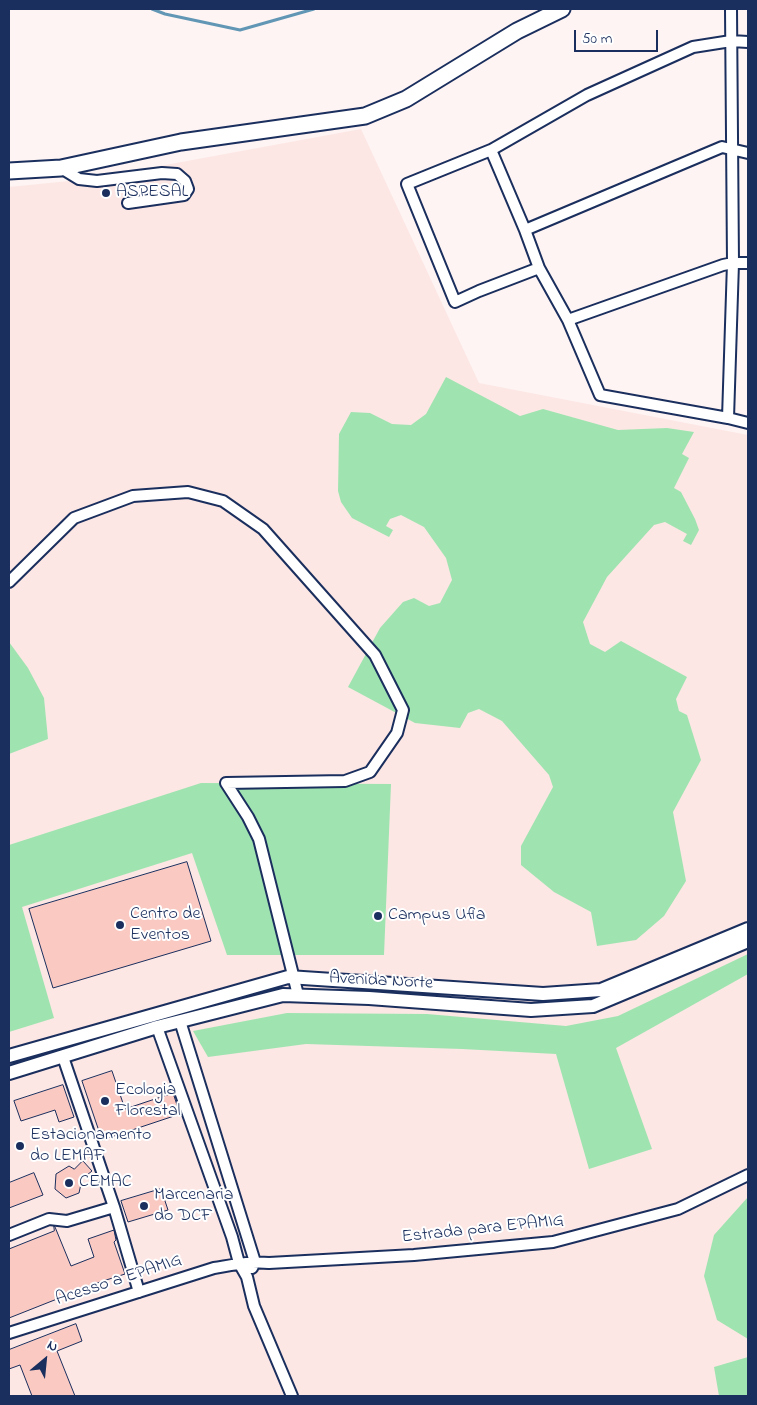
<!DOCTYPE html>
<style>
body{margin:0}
#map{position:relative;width:757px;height:1405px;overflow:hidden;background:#fef4f3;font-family:"Indie Flower",sans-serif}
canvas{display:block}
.frame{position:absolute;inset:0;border:10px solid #1b2f5e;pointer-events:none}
.north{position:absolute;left:20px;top:1335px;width:50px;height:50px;-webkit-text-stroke:4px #fff;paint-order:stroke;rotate:28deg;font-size:14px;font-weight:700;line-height:20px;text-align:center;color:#1b2f5e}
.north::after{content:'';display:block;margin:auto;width:18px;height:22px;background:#1b2f5e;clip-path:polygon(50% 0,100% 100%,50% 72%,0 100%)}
.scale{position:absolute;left:574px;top:30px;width:84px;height:22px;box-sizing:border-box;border:2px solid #1b2f5e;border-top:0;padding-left:6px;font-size:15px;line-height:18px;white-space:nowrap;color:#1b2f5e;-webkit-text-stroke:4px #fff;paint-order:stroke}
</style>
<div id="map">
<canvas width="757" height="1405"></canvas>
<div class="frame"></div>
<div class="north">N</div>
<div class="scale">50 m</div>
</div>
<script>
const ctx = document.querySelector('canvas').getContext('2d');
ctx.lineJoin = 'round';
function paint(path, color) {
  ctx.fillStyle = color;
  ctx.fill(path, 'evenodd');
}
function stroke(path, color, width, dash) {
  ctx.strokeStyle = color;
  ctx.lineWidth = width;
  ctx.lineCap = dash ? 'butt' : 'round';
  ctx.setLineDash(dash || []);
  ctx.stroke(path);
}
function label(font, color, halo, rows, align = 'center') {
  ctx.font = font + ' "Indie Flower",sans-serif';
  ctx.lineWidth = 4;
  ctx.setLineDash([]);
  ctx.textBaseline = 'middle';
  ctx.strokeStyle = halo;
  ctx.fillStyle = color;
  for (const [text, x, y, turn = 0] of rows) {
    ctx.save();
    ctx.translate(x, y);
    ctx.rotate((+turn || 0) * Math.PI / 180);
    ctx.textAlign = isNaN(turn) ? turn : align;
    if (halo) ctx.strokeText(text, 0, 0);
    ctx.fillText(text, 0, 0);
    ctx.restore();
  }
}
paint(new Path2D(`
 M 361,129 L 479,383 L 748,435 L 748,1396 L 9,1396 L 9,187 L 89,179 Z`), '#fce7e4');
paint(new Path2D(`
 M 446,377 L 520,416 L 543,409 L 618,430 L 667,428 L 694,432 L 682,454 L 689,458 L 674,488 L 681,492 L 695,519 L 699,530 L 691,545 L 683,541 L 687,534 L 665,522 L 654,525 L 607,577 L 583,622 L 590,644 L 605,652 L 621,641 L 687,677 L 676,699 L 679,711 L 687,715 L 701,760 L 673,812 L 686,881 L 664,916 L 636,940 L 597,946 L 591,912 L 554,892 L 521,865 L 521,846 L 553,787 L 549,775 L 502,721 L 479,709 L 468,713 L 460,728 L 415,723 L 348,687 L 380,628 L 403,602 L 414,598 L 429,606 L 440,603 L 452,580 L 446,558 L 424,527 L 401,515 L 390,519 L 386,526 L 393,530 L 389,537 L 352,518 L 341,502 L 338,491 L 339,434 L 351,412 L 370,413 L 392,424 L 411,425 L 426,414 Z
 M 9,642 L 28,668 L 44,698 L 48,739 L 9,754 Z
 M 201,783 L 391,784 L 384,955 L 227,955 L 192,853 L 22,907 L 54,1018 L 9,1032 L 9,845 Z
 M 748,954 L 748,974 L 616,1048 L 652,1149 L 589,1169 L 556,1054 L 462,1049 L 306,1044 L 208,1057 L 193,1031 L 287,1013 L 427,1014 L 566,1026 L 618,1016 Z
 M 748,1197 L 748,1339 L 717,1320 L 704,1276 L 714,1235 Z
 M 748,1357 L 748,1396 L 719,1396 L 714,1367 Z`), '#9fe4b0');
stroke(new Path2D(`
 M 152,9 L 165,14 L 240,30 L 314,9`), '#6197b5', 3);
const building = new Path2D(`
 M 187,862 L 211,941 L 53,988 L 29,909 Z
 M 112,1071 L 125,1109 L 173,1093 L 180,1114 L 102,1140 L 82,1081 Z
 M 63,1085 L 74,1117 L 59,1122 L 55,1110 L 21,1121 L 14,1101 Z
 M 83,1161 L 92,1171 L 82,1179 L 79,1193 L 66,1198 L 55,1189 L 56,1174 L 69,1166 L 74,1169 Z
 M 34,1173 L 43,1195 L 9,1208 L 9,1183 Z
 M 161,1189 L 168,1210 L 128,1222 L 121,1201 Z
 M 54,1226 L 55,1227 L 71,1266 L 94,1257 L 88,1239 L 114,1230 L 116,1240 L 114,1242 L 125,1274 L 100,1282 L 9,1318 L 9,1249 L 54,1231 Z
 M 76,1324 L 82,1341 L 57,1351 L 75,1396 L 32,1396 L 20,1365 L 9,1369 L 9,1350 Z`);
paint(building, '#f9c9c2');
stroke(building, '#1b2f5e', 1);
const minor = new Path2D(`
 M 491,150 L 525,230 L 539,268 L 568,320 L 600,395 L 728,418 L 748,423
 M 61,168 L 79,179 L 97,181 L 162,173 L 177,174 L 185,181 L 188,189 L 184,195 L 128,203
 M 525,230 L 722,147 L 748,153
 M 539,268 L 479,291 L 455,302 L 407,184 L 491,150 L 587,95 L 693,47 L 731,41 L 748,42
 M 568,320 L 723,265 L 733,263 L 748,263
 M 728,418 L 733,263 L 731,9
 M 9,582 L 74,518 L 133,496 L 188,492 L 223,501 L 263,529 L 375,655 L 403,710 L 397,733 L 370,772 L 345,781 L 226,783
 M 226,783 L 248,817 L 259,839 L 298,995
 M 180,1021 L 255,1262 L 252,1268
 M 157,1027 L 232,1237 L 239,1263 L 247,1277 L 254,1306 L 292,1396
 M 63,1057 L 114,1207
 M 9,1235 L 49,1219 L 67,1221 L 114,1207 L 139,1292
 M 9,1333 L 214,1268 C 233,1265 250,1261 269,1263 L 414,1255 L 553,1242 L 678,1209 L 748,1175`);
const tertiary = new Path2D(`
 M 9,1056 L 288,977 L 543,994 L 601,990 L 748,929
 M 9,1073 L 157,1027 L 283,995 L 369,998 L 531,1010 L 593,1006 L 748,941`);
const secondary = new Path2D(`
 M 9,171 L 61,168 L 181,142 L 365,116 L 406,99 L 517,31 L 562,9`);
stroke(minor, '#1b2f5e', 14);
stroke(tertiary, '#1b2f5e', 16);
stroke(secondary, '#1b2f5e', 19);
stroke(minor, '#fff', 10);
stroke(tertiary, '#fff', 12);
stroke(secondary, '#fff', 15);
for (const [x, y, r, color] of [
 [106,193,5,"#1b2f5e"],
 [378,916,5,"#1b2f5e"],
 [120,925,5,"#1b2f5e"],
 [105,1101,5,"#1b2f5e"],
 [20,1146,5,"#1b2f5e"],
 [69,1183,5,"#1b2f5e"],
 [144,1206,5,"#1b2f5e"]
]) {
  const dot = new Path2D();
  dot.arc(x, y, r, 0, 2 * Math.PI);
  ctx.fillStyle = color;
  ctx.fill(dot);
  stroke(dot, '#fff', 2);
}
label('18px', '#1b2f5e', '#fff', [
 ["ASPESAL",116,193],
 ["Centro de",130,915],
 ["Eventos",130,936],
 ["Campus Ufla",388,916],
 ["Ecologia",115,1091],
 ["Florestal",115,1112],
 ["Estacionamento",30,1136],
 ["do LEMAF",30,1157],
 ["CEMAC",79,1183],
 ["Marcenaria",154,1196],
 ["do DCF",154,1217]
], 'left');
label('18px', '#1b2f5e', '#fff', [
 ["Avenida Norte",381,982,3],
 ["Estrada para EPAMIG",483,1230,-6],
 ["Acesso a EPAMIG",119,1281,-18]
]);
</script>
